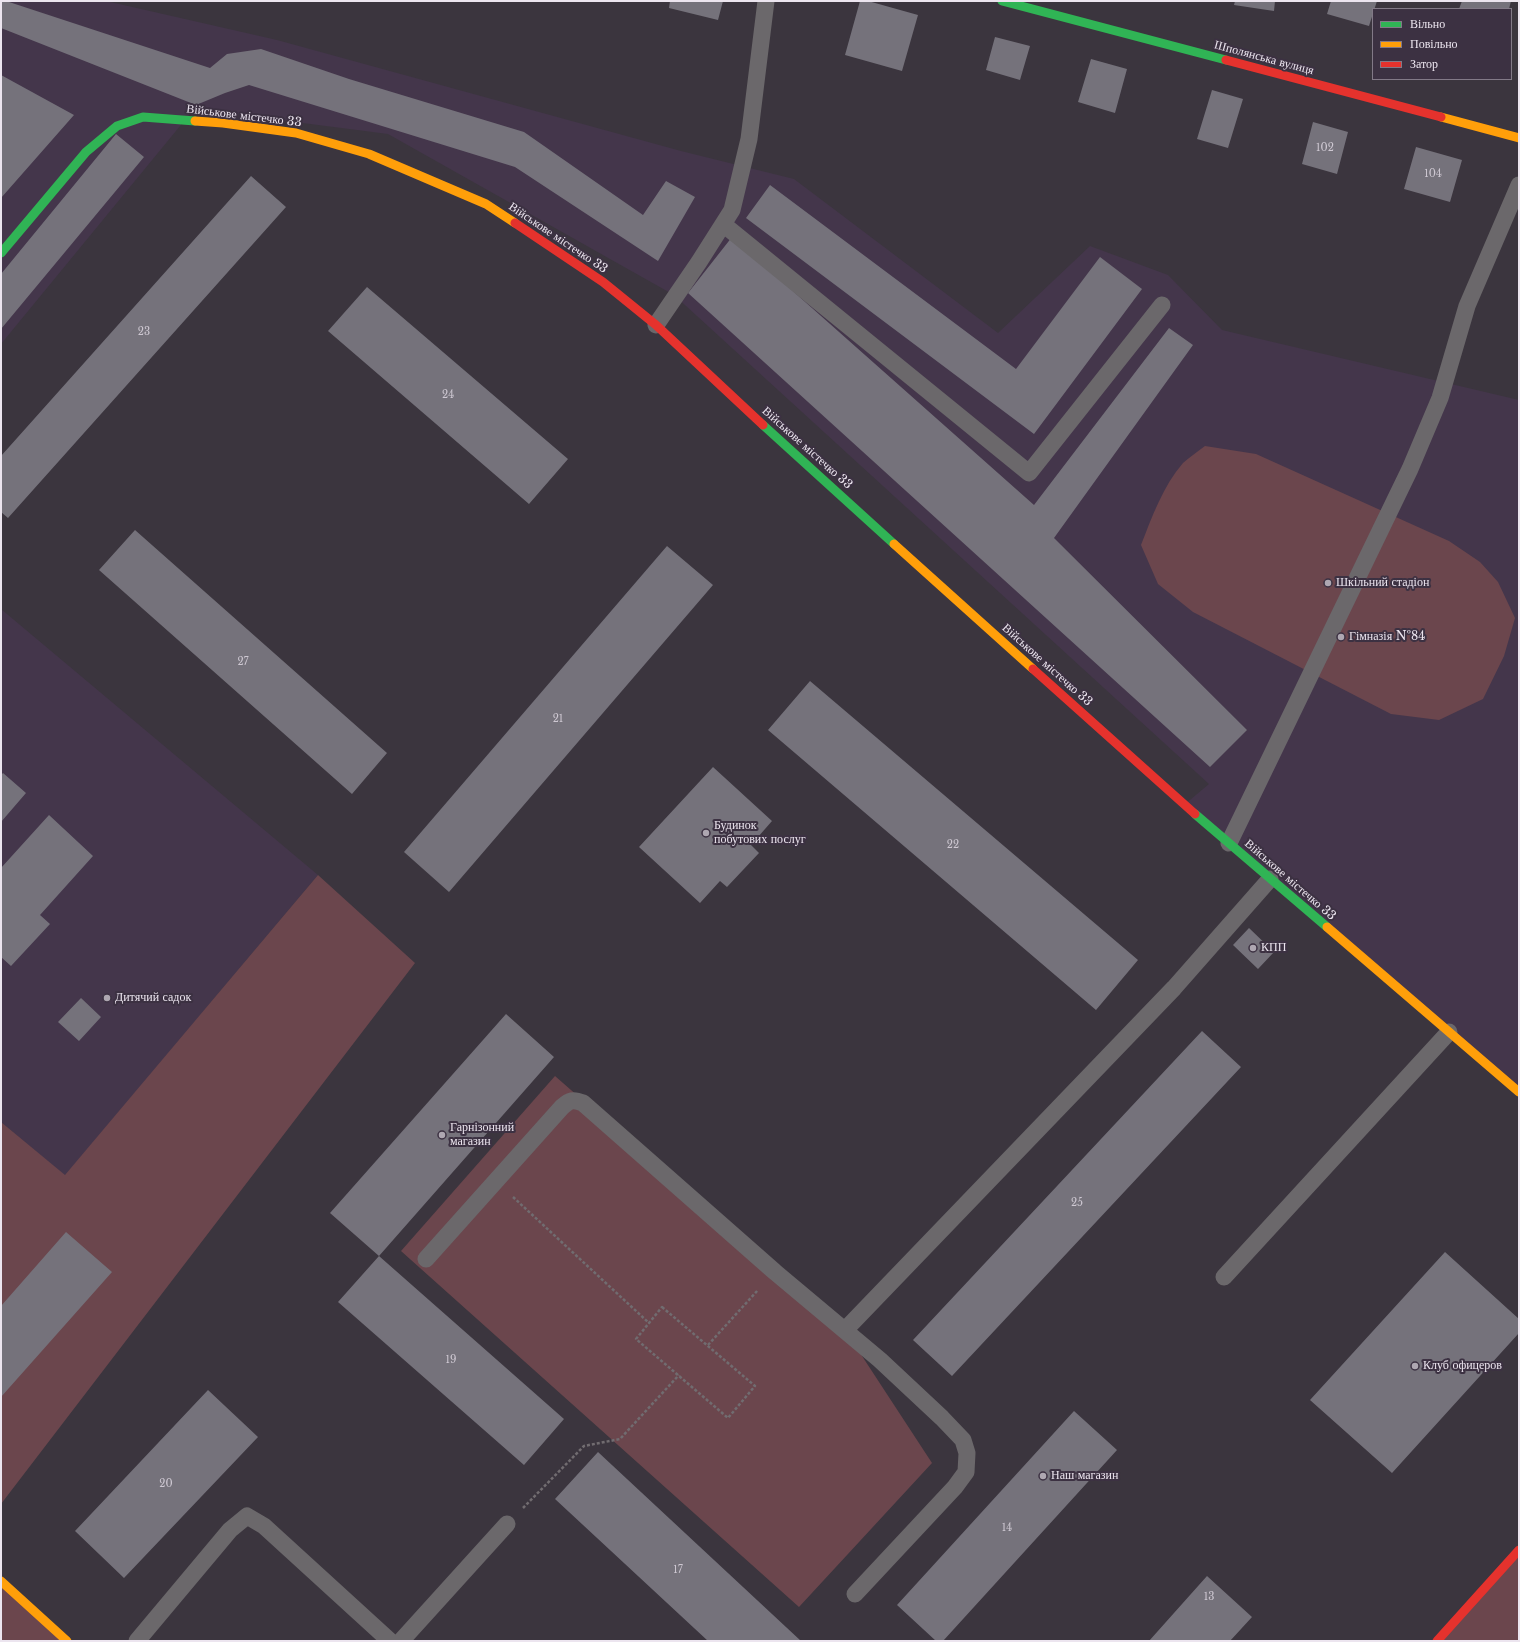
<!DOCTYPE html>
<meta charset="utf-8">
<style>
body{margin:0}
#map{position:relative;width:1520px;height:1642px;overflow:hidden;background:#3b353e;font-family:"Libre Baskerville",serif}
canvas{display:block}
.frame{position:absolute;inset:0;border:2px solid #ece5ef;pointer-events:none}
.legend{position:absolute;left:1372px;top:8px;width:140px;height:72px;box-sizing:border-box;background:#3c3142;border:1px solid #827987;margin:0;padding:5px 7px;list-style:none;font-size:12px;color:#ece5ef}
.legend li{display:flex;align-items:center;gap:8px;height:20px}
.legend b{width:20px;border:1px solid #827987}
</style>
<div id="map">
<canvas width="1520" height="1642"></canvas>
<div class="frame"></div>
<ul class="legend">
<li><b style="height:5px;background:#30b455"></b>Вільно</li>
<li><b style="height:5px;background:#ff9f0a"></b>Повільно</li>
<li><b style="height:5px;background:#e5322d"></b>Затор</li>
</ul>
</div>
<script>
const ctx = document.querySelector('canvas').getContext('2d');
ctx.lineJoin = 'round';
function paint(path, color) {
  ctx.fillStyle = color;
  ctx.fill(path, 'evenodd');
}
function stroke(path, color, width, dash) {
  ctx.strokeStyle = color;
  ctx.lineWidth = width;
  ctx.lineCap = dash ? 'butt' : 'round';
  ctx.setLineDash(dash || []);
  ctx.stroke(path);
}
function label(font, color, halo, rows, align = 'center') {
  ctx.font = font + ' "Libre Baskerville",serif';
  ctx.lineWidth = 4;
  ctx.setLineDash([]);
  ctx.textBaseline = 'middle';
  ctx.strokeStyle = halo;
  ctx.fillStyle = color;
  for (const [text, x, y, turn = 0] of rows) {
    ctx.save();
    ctx.translate(x, y);
    ctx.rotate((+turn || 0) * Math.PI / 180);
    ctx.textAlign = isNaN(turn) ? turn : align;
    if (halo) ctx.strokeText(text, 0, 0);
    ctx.fillText(text, 0, 0);
    ctx.restore();
  }
}
paint(new Path2D(`
 M 1,1 L 106,1 L 277,40 L 681,151 L 794,179 L 998,333 L 1090,246 L 1168,275 L 1222,330 L 1519,400 L 1519,1092 L 1184,805 L 1209,784 L 674,295 L 388,134 L 194,109 L 1,344 Z
 M 1,609 L 318,875 L 65,1176 L 1,1122 Z`), '#44364b');
paint(new Path2D(`
 M 1205,446 L 1256,454 L 1449,541 L 1480,562 L 1498,582 L 1515,618 L 1504,656 L 1483,699 L 1439,720 L 1391,714 L 1193,612 L 1158,584 L 1141,545 C 1152,517 1163,486 1183,463 C 1190,457 1198,451 1205,446 Z
 M 318,875 L 415,963 L 1,1504 L 1,1122 L 65,1175 Z
 M 555,1076 L 845,1330 L 932,1463 L 799,1607 L 401,1251 Z
 M 1519,1550 L 1519,1641 L 1437,1641 Z
 M 1,1581 L 67,1641 L 1,1641 Z`), '#6b464d');
paint(new Path2D(`
 M 1,1 L 6,1 L 210,68 L 227,54 L 261,49 L 349,79 L 524,132 L 643,215 L 666,181 L 695,197 L 658,261 L 515,167 L 249,85 L 225,93 L 196,105 L 1,28 Z
 M 670,1 L 723,1 L 718,20 L 669,8 Z
 M 860,1 L 868,1 L 918,15 L 902,71 L 845,55 Z
 M 1235,1 L 1275,1 L 1274,11 L 1234,5 Z
 M 1331,1 L 1377,1 L 1369,26 L 1327,14 Z
 M 1462,1 L 1511,1 L 1509,9 L 1459,9 Z
 M 995,37 L 1030,46 L 1020,80 L 986,70 Z
 M 1091,59 L 1127,69 L 1115,113 L 1078,102 Z
 M 1,75 L 74,115 L 1,198 Z
 M 1212,90 L 1243,99 L 1228,148 L 1197,139 Z
 M 1313,122 L 1348,132 L 1337,174 L 1302,164 Z
 M 116,134 L 144,157 L 1,329 L 1,274 Z
 M 1416,147 L 1462,160 L 1450,202 L 1404,189 Z
 M 251,176 L 286,207 L 8,518 L 1,512 L 1,456 Z
 M 770,185 L 1016,369 L 1100,257 L 1142,289 L 1034,434 L 746,218 Z
 M 732,237 L 1034,505 L 1169,328 L 1193,345 L 1054,538 L 1247,730 L 1210,767 L 688,293 Z
 M 367,287 L 568,459 L 529,504 L 328,331 Z
 M 135,530 L 387,753 L 352,794 L 99,570 Z
 M 667,546 L 713,585 L 449,892 L 404,852 Z
 M 810,681 L 1138,960 L 1096,1010 L 768,730 Z
 M 713,767 L 772,821 L 751,845 L 759,853 L 727,887 L 720,881 L 700,903 L 639,847 Z
 M 3,773 L 26,793 L 1,822 L 1,775 Z
 M 49,815 L 93,856 L 40,915 L 50,924 L 11,966 L 1,957 L 1,868 Z
 M 1249,928 L 1274,952 L 1258,969 L 1233,945 Z
 M 81,998 L 101,1017 L 79,1041 L 58,1022 Z
 M 506,1014 L 554,1057 L 379,1256 L 330,1213 Z
 M 1202,1031 L 1241,1067 L 952,1376 L 913,1340 Z
 M 66,1232 L 112,1272 L 1,1397 L 1,1306 Z
 M 1445,1252 L 1519,1319 L 1519,1333 L 1392,1473 L 1310,1400 Z
 M 379,1256 L 564,1419 L 524,1465 L 338,1302 Z
 M 208,1390 L 258,1437 L 124,1578 L 75,1531 Z
 M 1074,1411 L 1117,1450 L 943,1641 L 936,1641 L 897,1605 Z
 M 598,1452 L 801,1641 L 708,1641 L 555,1499 Z
 M 1207,1576 L 1252,1617 L 1230,1641 L 1149,1641 Z`), '#75727b');
stroke(new Path2D(`
 M 513,1197 L 649,1323
 M 662,1307 L 755,1386 L 728,1418 L 636,1339 Z
 M 708,1345 L 758,1290
 M 523,1508 L 584,1446 L 620,1439 L 679,1375`), '#716c70', 2.5, [3, 2]);
stroke(new Path2D(`
 M 723,224 L 1029,473 L 1162,305
 M 656,325 L 699,262 L 732,210 L 749,139 L 766,1
 M 1229,843 L 1410,469 L 1440,398 L 1467,306 L 1519,185
 M 426,1259 L 562,1107 C 570,1100 573,1099 583,1103 L 775,1272 L 880,1360 L 942,1418 L 963,1440 L 967,1453 L 966,1472 L 955,1487 L 855,1594
 M 1224,1277 L 1449,1032
 M 845,1330 L 1174,988 L 1270,879
 M 137,1641 L 230,1530 L 247,1516 L 264,1526 L 390,1641
 M 401,1641 L 507,1524`), '#6b686b', 17);
stroke(new Path2D(`
 M 1002,1 L 1226,60
 M 1,253 L 86,152 L 117,126 L 143,117 L 195,121
 M 763,425 L 894,544
 M 1195,814 L 1327,927`), '#30b455', 9);
stroke(new Path2D(`
 M 1441,117 L 1519,138
 M 195,121 L 223,123 L 296,133 L 369,154 L 486,204 L 515,223
 M 894,544 L 1033,669
 M 1327,927 L 1519,1092
 M 1,1581 L 67,1641`), '#ff9f0a', 9);
stroke(new Path2D(`
 M 1226,60 L 1441,117
 M 515,223 L 603,282 L 656,325 L 763,425
 M 1033,669 L 1195,814
 M 1437,1641 L 1519,1550`), '#e5322d', 9);
for (const [x, y, r, color] of [
 [1328,583,4,"#aea7b1"],
 [1341,637,4,"#aea7b1"],
 [706,833,4,"#aea7b1"],
 [1253,948,4,"#aea7b1"],
 [107,998,4,"#aea7b1"],
 [442,1135,4,"#aea7b1"],
 [1415,1366,4,"#aea7b1"],
 [1043,1476,4,"#aea7b1"]
]) {
  const dot = new Path2D();
  dot.arc(x, y, r, 0, 2 * Math.PI);
  ctx.fillStyle = color;
  ctx.fill(dot);
  stroke(dot, '#3c3142', 1.5);
}
label('10px', '#cec8d2', null, [
 ["102",1325,148],
 ["104",1433,174],
 ["23",144,332],
 ["24",448,395],
 ["27",243,662],
 ["21",558,719],
 ["22",953,845],
 ["25",1077,1203],
 ["19",451,1360],
 ["20",166,1484],
 ["14",1007,1528],
 ["17",678,1570],
 ["13",1209,1597]
]);
label('12px', '#ece5ef', '#3c3142', [
 ["Шполянська вулиця",1264,58,15],
 ["Військове містечко 33",244,116,7],
 ["Військове містечко 33",558,238,34],
 ["Військове містечко 33",807,448,42],
 ["Військове містечко 33",1047,665,42],
 ["Військове містечко 33",1290,880,41]
]);
label('12px', '#ece5ef', '#3c3142', [
 ["Шкільний стадіон",1336,583],
 ["Гімназія №84",1349,637],
 ["Будинок",714,826],
 ["побутових послуг",714,840],
 ["КПП",1261,948],
 ["Дитячий садок",115,998],
 ["Гарнізонний",450,1128],
 ["магазин",450,1142],
 ["Клуб офицеров",1423,1366],
 ["Наш магазин",1051,1476]
], 'left');
</script>
